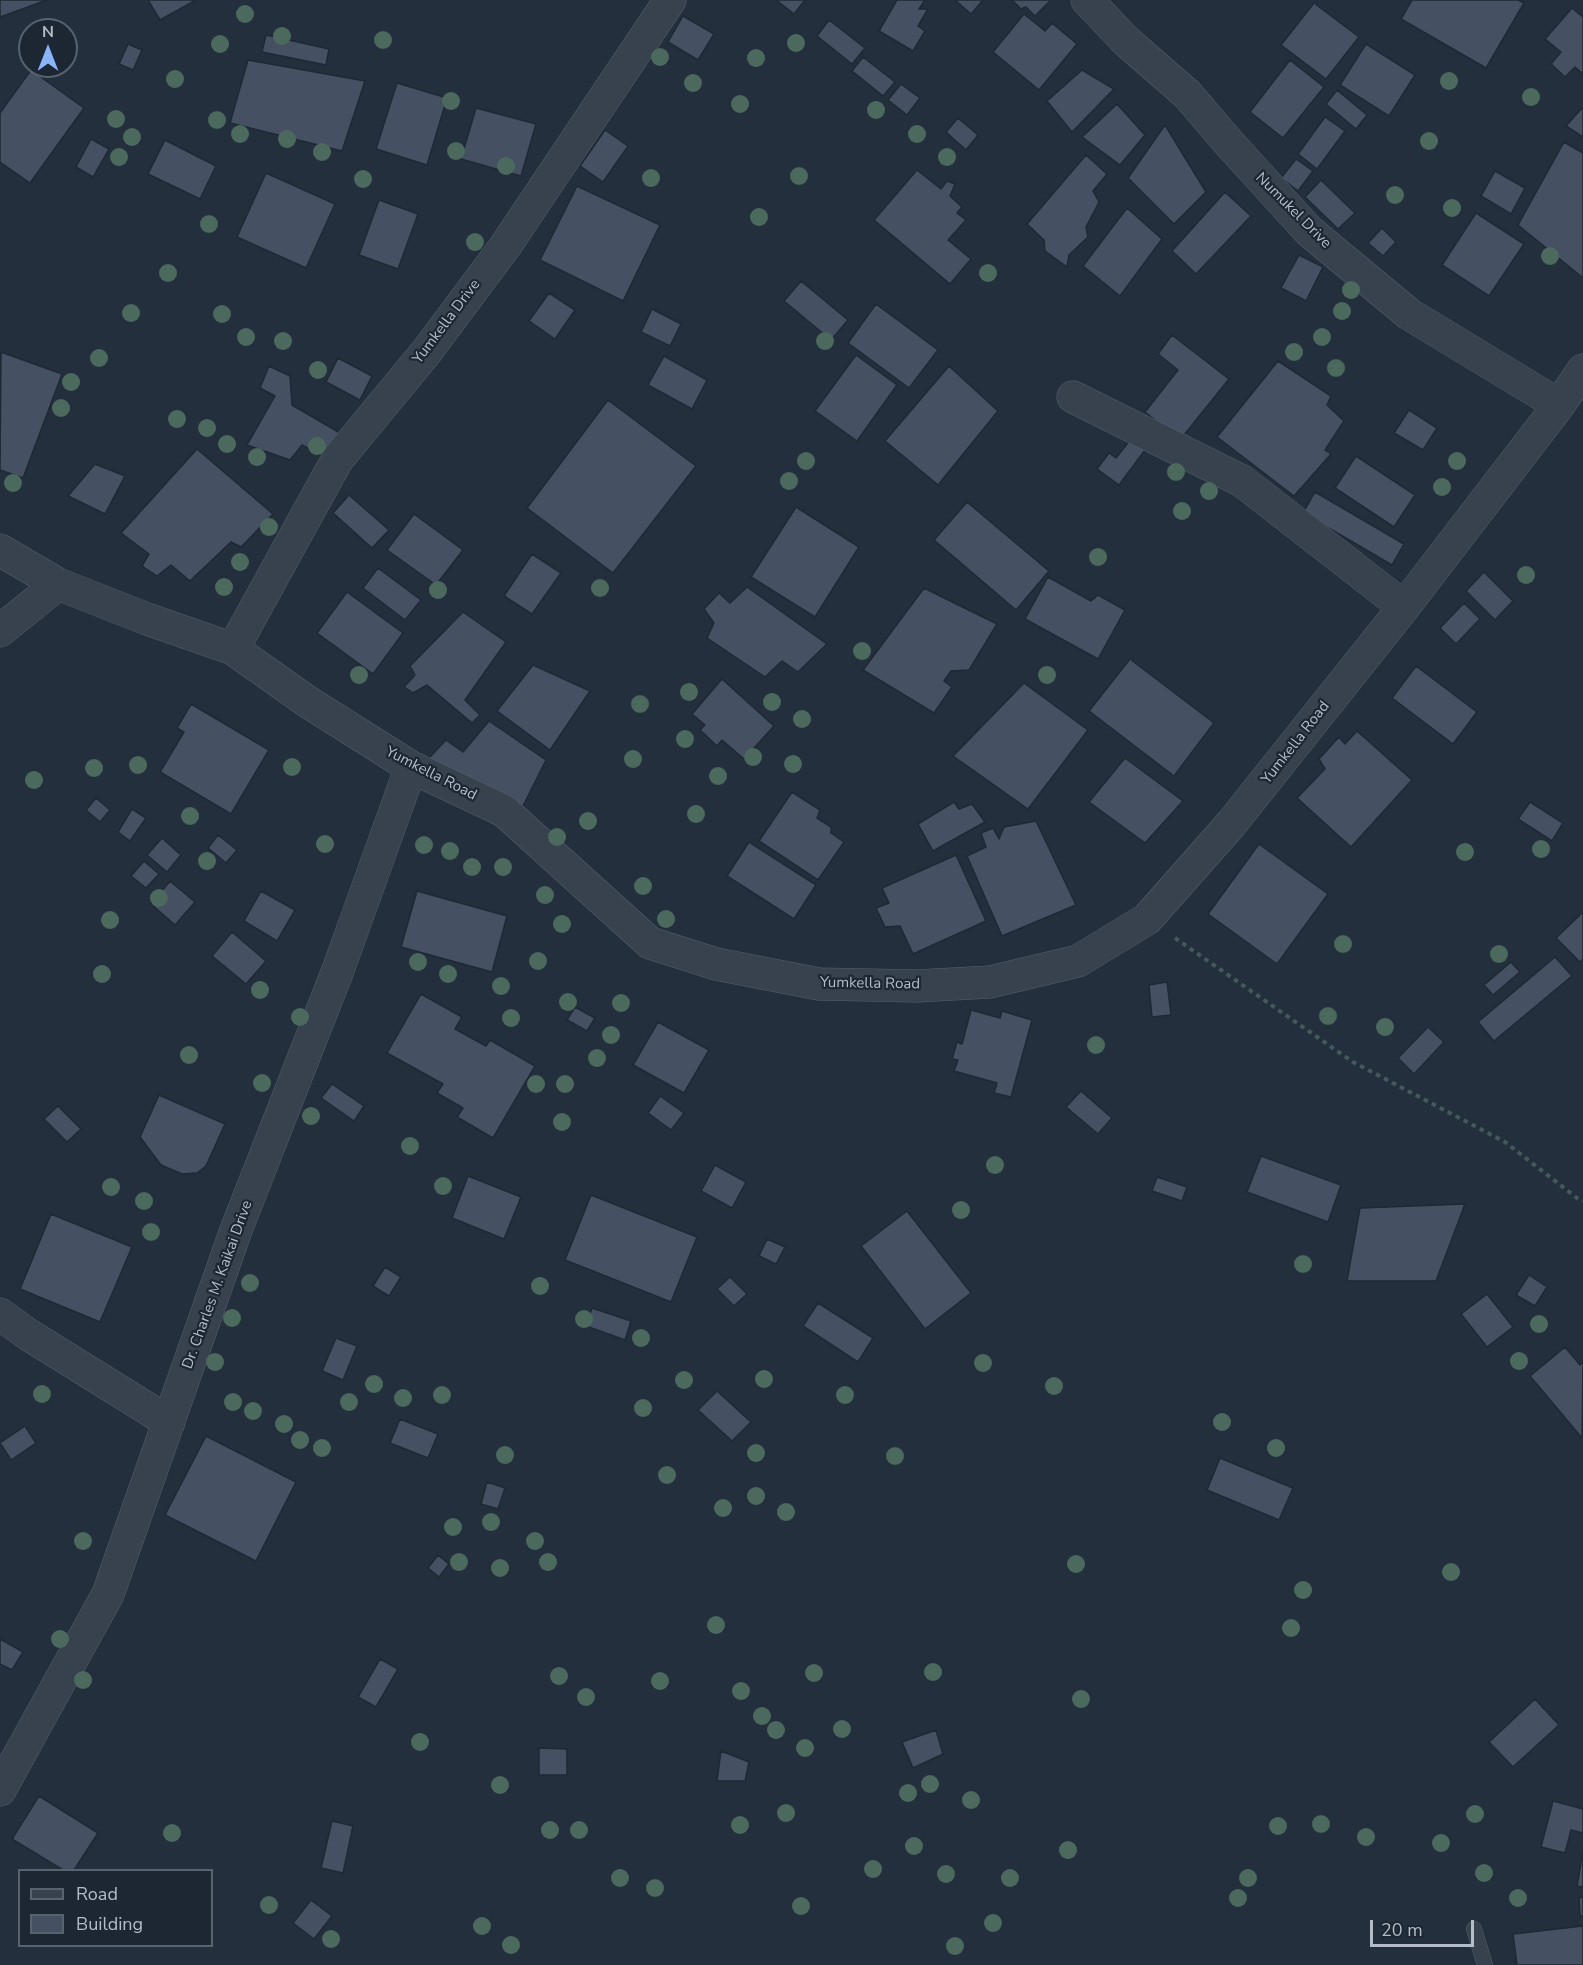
<!DOCTYPE html>
<style>
body{margin:0}
#map{position:relative;width:1583px;height:1965px;overflow:hidden;background:#242f3e;font-family:"Nunito Sans",sans-serif}
canvas{display:block}
.legend{position:absolute;left:18px;top:1869px;width:195px;height:78px;box-sizing:border-box;background:#1d2633;border:2px solid #59626f;margin:0;padding:8px 10px;list-style:none;font-size:18px;color:#b4bcc9}
.legend li{display:flex;align-items:center;gap:12px;height:30px}
.legend b{width:30px;border:2px solid #59626f}
.north{position:absolute;left:18px;top:18px;width:60px;height:60px;box-sizing:border-box;background:#1d2633;border:2px solid #59626f;border-radius:50%;rotate:0deg;font-size:16px;font-weight:700;line-height:24px;text-align:center;color:#b4bcc9}
.north::after{content:'';display:block;margin:auto;width:21px;height:27px;background:#8ab4f8;clip-path:polygon(50% 0,100% 100%,50% 72%,0 100%)}
.scale{position:absolute;left:1370px;top:1920px;width:104px;height:27px;box-sizing:border-box;border:3px solid #b4bcc9;border-top:0;padding-left:8px;font-size:18px;line-height:21px;white-space:nowrap;color:#b4bcc9;-webkit-text-stroke:4px #1d2633;paint-order:stroke}
</style>
<div id="map">
<canvas width="1583" height="1965"></canvas>
<ul class="legend">
<li><b style="height:8px;background:#38414e"></b>Road</li>
<li><b style="height:16px;background:#455162"></b>Building</li>
</ul>
<div class="north">N</div>
<div class="scale">20 m</div>
</div>
<script>
const ctx = document.querySelector('canvas').getContext('2d');
ctx.lineJoin = 'round';
function paint(path, color) {
  ctx.fillStyle = color;
  ctx.fill(path, 'evenodd');
}
function stroke(path, color, width, dash) {
  ctx.strokeStyle = color;
  ctx.lineWidth = width;
  ctx.lineCap = dash ? 'butt' : 'round';
  ctx.setLineDash(dash || []);
  ctx.stroke(path);
}
function label(font, color, halo, rows, align = 'center') {
  ctx.font = font + ' "Nunito Sans",sans-serif';
  ctx.lineWidth = 4.5;
  ctx.setLineDash([]);
  ctx.textBaseline = 'middle';
  ctx.strokeStyle = halo;
  ctx.fillStyle = color;
  for (const [text, x, y, turn = 0] of rows) {
    ctx.save();
    ctx.translate(x, y);
    ctx.rotate((+turn || 0) * Math.PI / 180);
    ctx.textAlign = isNaN(turn) ? turn : align;
    if (halo) ctx.strokeText(text, 0, 0);
    ctx.fillText(text, 0, 0);
    ctx.restore();
  }
}
const building = new Path2D(`
 M 0,0 L 47,0 L 0,17 Z
 M 148,0 L 196,0 L 160,20 Z
 M 776,0 L 805,0 L 794,14 Z
 M 897,0 L 925,0 L 919,9 L 928,9 L 918,26 L 925,31 L 913,51 L 879,31 Z
 M 955,0 L 983,0 L 971,14 Z
 M 1012,0 L 1051,0 L 1035,16 L 1026,7 L 1021,9 Z
 M 1412,0 L 1518,0 L 1524,3 L 1486,68 L 1401,19 Z
 M 1314,3 L 1359,37 L 1326,79 L 1281,45 Z
 M 1572,8 L 1583,17 L 1583,74 L 1575,67 L 1565,77 L 1551,64 L 1561,52 L 1545,39 Z
 M 1024,14 L 1045,31 L 1052,23 L 1077,44 L 1039,90 L 993,52 Z
 M 683,16 L 714,34 L 698,60 L 668,42 Z
 M 829,20 L 865,48 L 852,64 L 817,36 Z
 M 266,35 L 329,49 L 326,65 L 262,52 Z
 M 128,44 L 142,50 L 133,70 L 119,64 Z
 M 1366,44 L 1415,75 L 1389,116 L 1340,85 Z
 M 863,57 L 895,82 L 883,96 L 852,71 Z
 M 248,60 L 365,81 L 342,151 L 230,123 Z
 M 1290,60 L 1324,87 L 1283,138 L 1250,112 Z
 M 31,70 L 84,108 L 30,183 L 0,162 L 0,113 Z
 M 1082,70 L 1114,89 L 1072,132 L 1047,101 Z
 M 397,83 L 447,98 L 427,165 L 376,149 Z
 M 901,84 L 920,98 L 907,115 L 888,100 Z
 M 1337,90 L 1367,115 L 1356,129 L 1326,104 Z
 M 1117,104 L 1145,135 L 1120,165 L 1082,137 Z
 M 1583,107 L 1583,137 L 1566,126 Z
 M 476,108 L 536,124 L 521,176 L 461,159 Z
 M 1325,117 L 1345,131 L 1317,169 L 1298,154 Z
 M 958,118 L 978,135 L 966,150 L 946,132 Z
 M 1165,125 L 1206,192 L 1174,224 L 1128,178 Z
 M 605,130 L 628,146 L 603,182 L 580,166 Z
 M 91,139 L 109,149 L 93,177 L 76,167 Z
 M 165,140 L 216,166 L 200,199 L 148,174 Z
 M 1564,142 L 1583,153 L 1583,278 L 1518,225 Z
 M 1086,155 L 1107,174 L 1093,191 L 1099,202 L 1086,227 L 1088,237 L 1069,255 L 1067,267 L 1045,251 L 1044,240 L 1027,224 Z
 M 1296,159 L 1313,171 L 1298,191 L 1281,178 Z
 M 917,170 L 941,189 L 947,181 L 955,184 L 950,196 L 962,207 L 957,213 L 966,220 L 948,240 L 971,259 L 950,284 L 874,220 Z
 M 1495,171 L 1525,188 L 1511,214 L 1481,196 Z
 M 266,173 L 335,204 L 306,268 L 237,237 Z
 M 1321,180 L 1355,213 L 1338,229 L 1305,197 Z
 M 577,186 L 660,225 L 623,301 L 540,260 Z
 M 1225,192 L 1251,216 L 1196,274 L 1172,251 Z
 M 379,200 L 418,214 L 398,269 L 359,255 Z
 M 1127,208 L 1162,239 L 1120,296 L 1083,266 Z
 M 1476,213 L 1524,244 L 1489,296 L 1442,265 Z
 M 1382,228 L 1396,242 L 1383,256 L 1368,243 Z
 M 1299,255 L 1323,267 L 1306,301 L 1281,288 Z
 M 801,281 L 848,320 L 831,340 L 784,301 Z
 M 549,293 L 575,310 L 555,339 L 529,321 Z
 M 876,304 L 938,350 L 909,388 L 848,343 Z
 M 652,309 L 681,324 L 670,346 L 641,332 Z
 M 1172,335 L 1229,379 L 1180,440 L 1145,412 L 1178,370 L 1158,354 Z
 M 1,352 L 62,374 L 23,478 L 0,470 Z
 M 856,355 L 897,385 L 857,441 L 815,411 Z
 M 664,356 L 707,380 L 692,409 L 648,385 Z
 M 338,358 L 372,376 L 360,400 L 326,382 Z
 M 1278,361 L 1331,396 L 1327,405 L 1344,421 L 1325,450 L 1331,454 L 1294,496 L 1217,437 Z
 M 269,366 L 290,376 L 292,405 L 340,433 L 326,458 L 302,445 L 290,460 L 247,445 L 275,396 L 260,388 Z
 M 949,366 L 998,411 L 938,485 L 885,441 Z
 M 608,400 L 696,466 L 613,573 L 527,508 Z
 M 1409,410 L 1437,428 L 1423,450 L 1394,433 Z
 M 1131,439 L 1145,450 L 1119,485 L 1097,469 L 1109,453 L 1116,458 Z
 M 197,449 L 273,514 L 241,547 L 231,542 L 190,581 L 171,565 L 157,576 L 142,566 L 149,554 L 121,533 Z
 M 1356,456 L 1415,495 L 1394,527 L 1335,488 Z
 M 95,464 L 125,476 L 105,514 L 68,496 Z
 M 1315,492 L 1404,544 L 1392,565 L 1303,513 Z
 M 349,495 L 389,530 L 372,548 L 333,513 Z
 M 967,502 L 1049,571 L 1016,610 L 934,540 Z
 M 796,507 L 859,547 L 815,617 L 751,577 Z
 M 414,514 L 463,550 L 436,585 L 387,550 Z
 M 532,554 L 561,573 L 532,614 L 504,596 Z
 M 378,568 L 421,600 L 405,620 L 363,588 Z
 M 1484,572 L 1513,601 L 1495,620 L 1466,591 Z
 M 1048,577 L 1091,601 L 1098,595 L 1125,610 L 1098,659 L 1025,619 Z
 M 747,587 L 827,644 L 798,672 L 782,661 L 765,677 L 707,638 L 714,623 L 704,609 L 719,593 L 730,603 Z
 M 924,588 L 997,624 L 969,670 L 951,671 L 944,681 L 952,687 L 934,713 L 863,670 Z
 M 347,592 L 403,633 L 373,674 L 317,633 Z
 M 1464,603 L 1480,619 L 1456,644 L 1440,628 Z
 M 463,612 L 506,642 L 465,700 L 480,715 L 472,723 L 427,685 L 413,693 L 404,687 L 415,675 L 410,666 Z
 M 1130,659 L 1214,723 L 1174,776 L 1089,711 Z
 M 533,665 L 590,691 L 550,750 L 497,711 Z
 M 1416,666 L 1477,712 L 1453,744 L 1392,698 Z
 M 722,679 L 774,726 L 744,759 L 722,740 L 717,746 L 700,730 L 705,725 L 692,714 Z
 M 1024,683 L 1088,730 L 1028,809 L 953,756 Z
 M 191,704 L 269,750 L 231,814 L 160,772 L 184,732 L 177,728 Z
 M 489,721 L 546,760 L 520,812 L 429,758 L 446,740 L 463,752 Z
 M 1357,731 L 1412,780 L 1351,847 L 1297,798 L 1325,769 L 1319,759 L 1339,737 L 1345,744 Z
 M 1125,758 L 1183,801 L 1145,843 L 1089,802 Z
 M 792,792 L 820,810 L 817,818 L 831,827 L 831,833 L 844,842 L 818,880 L 759,841 Z
 M 96,798 L 110,810 L 100,822 L 86,810 Z
 M 954,802 L 959,809 L 972,804 L 985,822 L 933,851 L 918,824 Z
 M 1530,802 L 1563,823 L 1552,841 L 1518,819 Z
 M 132,809 L 146,818 L 130,841 L 118,832 Z
 M 1036,821 L 1076,905 L 1002,936 L 967,856 L 986,847 L 981,833 L 993,828 L 999,839 L 1004,827 Z
 M 218,835 L 237,850 L 226,863 L 208,848 Z
 M 162,838 L 181,855 L 167,872 L 147,855 Z
 M 749,842 L 816,885 L 794,919 L 727,876 Z
 M 1259,844 L 1328,894 L 1277,964 L 1208,914 Z
 M 956,855 L 986,921 L 913,954 L 900,926 L 885,927 L 876,908 L 889,903 L 882,888 Z
 M 144,861 L 159,874 L 146,888 L 131,876 Z
 M 170,881 L 195,902 L 175,925 L 151,904 Z
 M 261,891 L 295,910 L 277,941 L 244,921 Z
 M 417,891 L 507,916 L 492,972 L 401,947 Z
 M 1583,912 L 1583,959 L 1580,962 L 1556,938 Z
 M 232,932 L 266,961 L 246,984 L 212,956 Z
 M 1555,957 L 1572,976 L 1494,1041 L 1478,1022 Z
 M 1511,962 L 1520,972 L 1493,995 L 1484,985 Z
 M 1167,982 L 1171,1015 L 1152,1017 L 1149,985 Z
 M 421,994 L 462,1017 L 455,1029 L 486,1046 L 490,1040 L 535,1066 L 493,1138 L 457,1117 L 463,1108 L 437,1093 L 443,1084 L 387,1053 Z
 M 575,1007 L 595,1018 L 587,1031 L 567,1020 Z
 M 971,1010 L 1000,1018 L 1002,1011 L 1032,1020 L 1011,1097 L 994,1093 L 997,1083 L 954,1071 L 958,1060 L 952,1059 L 957,1042 L 962,1044 Z
 M 658,1022 L 709,1050 L 684,1093 L 633,1065 Z
 M 1428,1027 L 1444,1042 L 1414,1074 L 1398,1058 Z
 M 332,1084 L 364,1106 L 354,1121 L 321,1098 Z
 M 1081,1091 L 1112,1118 L 1098,1134 L 1066,1107 Z
 M 159,1095 L 225,1124 L 206,1166 L 197,1173 L 182,1174 L 161,1165 L 140,1137 Z
 M 660,1096 L 684,1113 L 671,1130 L 648,1113 Z
 M 58,1106 L 81,1129 L 67,1142 L 44,1119 Z
 M 1261,1156 L 1341,1185 L 1328,1222 L 1247,1192 Z
 M 715,1165 L 746,1182 L 732,1208 L 701,1191 Z
 M 468,1176 L 521,1197 L 504,1239 L 452,1218 Z
 M 1157,1177 L 1187,1187 L 1182,1201 L 1152,1191 Z
 M 591,1195 L 697,1237 L 671,1302 L 565,1260 Z
 M 1465,1204 L 1436,1281 L 1347,1281 L 1360,1208 Z
 M 907,1211 L 971,1293 L 925,1329 L 861,1246 Z
 M 51,1214 L 132,1247 L 100,1322 L 20,1289 Z
 M 767,1239 L 785,1247 L 776,1264 L 759,1256 Z
 M 385,1267 L 401,1277 L 389,1296 L 373,1286 Z
 M 1529,1275 L 1547,1287 L 1535,1306 L 1516,1295 Z
 M 730,1277 L 747,1294 L 734,1306 L 717,1289 Z
 M 1487,1294 L 1513,1327 L 1487,1347 L 1461,1314 Z
 M 818,1303 L 873,1338 L 858,1362 L 803,1326 Z
 M 592,1308 L 631,1321 L 625,1340 L 586,1326 Z
 M 336,1338 L 357,1346 L 343,1380 L 322,1371 Z
 M 1565,1347 L 1580,1365 L 1583,1362 L 1582,1438 L 1530,1376 Z
 M 717,1391 L 751,1422 L 732,1441 L 698,1410 Z
 M 400,1419 L 438,1434 L 428,1458 L 390,1443 Z
 M 25,1426 L 36,1443 L 11,1460 L 0,1443 Z
 M 206,1436 L 296,1482 L 256,1561 L 165,1515 Z
 M 1220,1458 L 1293,1488 L 1279,1520 L 1207,1490 Z
 M 487,1482 L 505,1488 L 498,1509 L 481,1504 Z
 M 438,1555 L 449,1564 L 439,1577 L 428,1568 Z
 M 0,1639 L 23,1652 L 12,1670 L 0,1664 Z
 M 380,1659 L 398,1669 L 376,1707 L 358,1697 Z
 M 1535,1699 L 1559,1725 L 1513,1767 L 1489,1742 Z
 M 936,1730 L 943,1754 L 913,1768 L 902,1742 Z
 M 539,1748 L 567,1749 L 567,1775 L 539,1775 Z
 M 721,1751 L 749,1762 L 745,1781 L 717,1781 Z
 M 39,1796 L 98,1833 L 74,1870 L 63,1870 L 12,1839 Z
 M 1553,1801 L 1583,1809 L 1583,1833 L 1571,1830 L 1565,1853 L 1541,1847 Z
 M 332,1821 L 353,1826 L 343,1873 L 321,1868 Z
 M 1583,1851 L 1583,1887 L 1577,1886 Z
 M 1583,1897 L 1583,1916 L 1580,1916 L 1579,1898 Z
 M 311,1900 L 332,1916 L 314,1939 L 293,1923 Z
 M 1583,1926 L 1583,1965 L 1517,1965 L 1513,1934 Z`);
paint(building, '#455162');
stroke(building, '#1f2835', 1.5);
const service = new Path2D(`
 M 1474,1929 L 1485,1965`);
const minor = new Path2D(`
 M 1087,0 L 1126,41 L 1187,94 L 1229,143 L 1309,231 L 1409,314 L 1559,405
 M 1073,397 L 1242,481 L 1404,607
 M 0,550 L 58,584 L 147,619 L 233,649 L 308,702 L 411,767 L 504,811 L 650,943 L 716,964 L 819,984 L 917,986 L 990,982 L 1078,961 L 1147,919 L 1231,824 L 1404,607 L 1559,405 L 1583,370
 M 0,631 L 58,584
 M 233,649 L 337,460 L 427,351 L 506,245 L 670,0
 M 0,1314 L 29,1335 L 169,1422
 M 0,1790 L 108,1594 L 236,1230 L 338,970 L 411,767`);
stroke(service, '#565f6c', 16);
stroke(minor, '#565f6c', 33);
stroke(new Path2D(`
 M 1175,938 L 1353,1062 L 1505,1142 L 1577,1198 L 1583,1201`), '#44595c', 4, [4.5, 4.5]);
stroke(service, '#38414e', 15);
stroke(minor, '#38414e', 32);
ctx.fillStyle = '#4b6a5d';
for (const [x, y] of [
 [245,14],
 [282,36],
 [383,40],
 [796,43],
 [220,44],
 [660,57],
 [756,58],
 [175,79],
 [1449,81],
 [693,83],
 [1531,97],
 [451,101],
 [740,104],
 [876,110],
 [116,119],
 [217,120],
 [240,134],
 [917,134],
 [132,137],
 [287,139],
 [1429,141],
 [456,151],
 [322,152],
 [119,157],
 [947,157],
 [506,166],
 [799,176],
 [651,178],
 [363,179],
 [1395,195],
 [1452,208],
 [759,217],
 [209,224],
 [475,242],
 [1550,256],
 [168,273],
 [988,273],
 [1351,290],
 [1342,311],
 [131,313],
 [222,314],
 [246,337],
 [1322,337],
 [283,341],
 [825,341],
 [1294,352],
 [99,358],
 [1336,368],
 [318,370],
 [71,382],
 [61,408],
 [177,419],
 [207,428],
 [227,444],
 [317,446],
 [257,457],
 [806,461],
 [1457,461],
 [1176,472],
 [789,481],
 [13,483],
 [1442,487],
 [1209,491],
 [1182,511],
 [269,527],
 [1098,557],
 [240,562],
 [1526,575],
 [224,587],
 [600,588],
 [438,590],
 [862,651],
 [359,675],
 [1047,675],
 [689,692],
 [772,702],
 [640,704],
 [802,719],
 [685,739],
 [753,757],
 [633,759],
 [793,764],
 [138,765],
 [292,767],
 [94,768],
 [718,776],
 [34,780],
 [696,814],
 [190,816],
 [588,821],
 [557,837],
 [325,844],
 [424,845],
 [1541,849],
 [450,851],
 [1465,852],
 [207,861],
 [472,867],
 [503,867],
 [643,886],
 [545,895],
 [159,898],
 [666,919],
 [110,920],
 [562,924],
 [1343,944],
 [1499,954],
 [538,961],
 [418,962],
 [102,974],
 [448,974],
 [501,986],
 [260,990],
 [568,1002],
 [621,1003],
 [1328,1016],
 [300,1017],
 [511,1018],
 [1385,1027],
 [611,1035],
 [1096,1045],
 [189,1055],
 [597,1058],
 [262,1083],
 [536,1084],
 [565,1084],
 [311,1116],
 [562,1122],
 [410,1146],
 [995,1165],
 [443,1186],
 [111,1187],
 [144,1201],
 [961,1210],
 [151,1232],
 [1303,1264],
 [250,1283],
 [540,1286],
 [232,1318],
 [584,1319],
 [1539,1324],
 [641,1338],
 [1519,1361],
 [215,1362],
 [983,1363],
 [764,1379],
 [684,1380],
 [374,1384],
 [1054,1386],
 [42,1394],
 [442,1395],
 [845,1395],
 [403,1398],
 [233,1402],
 [349,1402],
 [643,1408],
 [253,1411],
 [1222,1422],
 [284,1424],
 [300,1440],
 [322,1448],
 [1276,1448],
 [756,1453],
 [505,1455],
 [895,1456],
 [667,1475],
 [756,1496],
 [723,1508],
 [786,1512],
 [491,1522],
 [453,1527],
 [83,1541],
 [535,1541],
 [459,1562],
 [548,1562],
 [1076,1564],
 [500,1568],
 [1451,1572],
 [1303,1590],
 [716,1625],
 [1291,1628],
 [60,1639],
 [933,1672],
 [814,1673],
 [559,1676],
 [83,1680],
 [660,1681],
 [741,1691],
 [586,1697],
 [1081,1699],
 [762,1716],
 [842,1729],
 [776,1730],
 [420,1742],
 [805,1748],
 [930,1784],
 [500,1785],
 [908,1793],
 [971,1800],
 [786,1813],
 [1475,1814],
 [1321,1824],
 [740,1825],
 [1278,1826],
 [550,1830],
 [579,1830],
 [172,1833],
 [1366,1837],
 [1441,1843],
 [914,1846],
 [1068,1850],
 [873,1869],
 [1484,1873],
 [946,1874],
 [620,1878],
 [1010,1878],
 [1248,1878],
 [655,1888],
 [1238,1898],
 [1518,1898],
 [269,1905],
 [801,1906],
 [993,1923],
 [482,1926],
 [331,1939],
 [511,1945],
 [955,1946]
]) {
  ctx.beginPath();
  ctx.arc(x, y, 9, 0, 2 * Math.PI);
  ctx.fill();
}
label('15px', '#b4bcc9', '#1d2633', [
 ["Numukel Drive",1293,211,45],
 ["Yumkella Drive",447,322,-53],
 ["Yumkella Road",1296,743,-52],
 ["Yumkella Road",431,774,27],
 ["Yumkella Road",870,984,1],
 ["Dr. Charles M. Kaikai Drive",218,1285,-70]
]);
</script>
